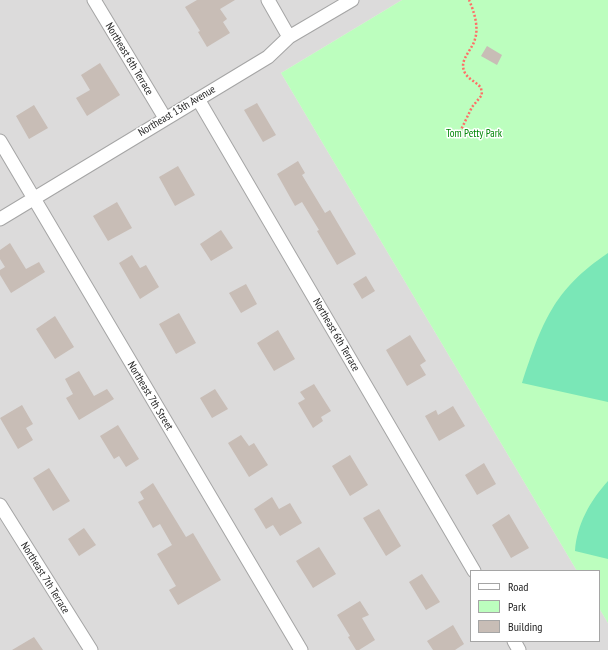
<!DOCTYPE html>
<style>
body{margin:0}
#map{position:relative;width:608px;height:650px;overflow:hidden;background:#f0ebe3;font-family:"PT Sans Narrow",sans-serif}
canvas{display:block}
.legend{position:absolute;left:470px;top:570px;width:130px;height:72px;box-sizing:border-box;background:#fff;border:1px solid #a5a5a5;margin:0;padding:5px 7px;list-style:none;font-size:12px;color:#1e1e1e}
.legend li{display:flex;align-items:center;gap:8px;height:20px}
.legend b{width:20px;border:1px solid #a5a5a5}
</style>
<div id="map">
<canvas width="608" height="650"></canvas>
<ul class="legend">
<li><b style="height:5px;background:#fff"></b>Road</li>
<li><b style="height:11px;background:#bcfebe"></b>Park</li>
<li><b style="height:11px;background:#c8bdb6"></b>Building</li>
</ul>
</div>
<script>
const ctx = document.querySelector('canvas').getContext('2d');
ctx.lineJoin = 'round';
function paint(path, color) {
  ctx.fillStyle = color;
  ctx.fill(path, 'evenodd');
}
function stroke(path, color, width, dash) {
  ctx.strokeStyle = color;
  ctx.lineWidth = width;
  ctx.lineCap = dash ? 'butt' : 'round';
  ctx.setLineDash(dash || []);
  ctx.stroke(path);
}
function label(font, color, halo, rows, align = 'center') {
  ctx.font = font + ' "PT Sans Narrow",sans-serif';
  ctx.lineWidth = 3;
  ctx.setLineDash([]);
  ctx.textBaseline = 'middle';
  ctx.strokeStyle = halo;
  ctx.fillStyle = color;
  for (const [text, x, y, turn = 0] of rows) {
    ctx.save();
    ctx.translate(x, y);
    ctx.rotate((+turn || 0) * Math.PI / 180);
    ctx.textAlign = isNaN(turn) ? turn : align;
    if (halo) ctx.strokeText(text, 0, 0);
    ctx.fillText(text, 0, 0);
    ctx.restore();
  }
}
paint(new Path2D(`
 M 0,0 L 402,0 L 281,73 L 577,571 L 471,571 L 471,641 L 599,641 L 599,608 L 608,623 L 608,650 L 0,650 Z`), '#dcdbdb');
paint(new Path2D(`
 M 402,0 L 608,0 L 608,623 L 599,608 L 599,571 L 577,571 L 281,73 Z`), '#bcfebe');
paint(new Path2D(`
 M 608,253 L 608,402 L 522,383 C 542,323 553,290 608,253 Z
 M 608,481 L 608,559 L 575,551 C 577,524 590,501 608,481 Z`), '#7ae7b7');
paint(new Path2D(`
 M 197,0 L 235,0 L 220,9 L 227,19 L 223,22 L 230,33 L 207,47 L 198,32 L 200,31 L 185,7 Z
 M 487,46 L 502,55 L 497,65 L 481,56 Z
 M 100,63 L 120,95 L 87,116 L 76,98 L 90,90 L 81,75 Z
 M 257,103 L 276,135 L 263,142 L 244,110 Z
 M 34,105 L 48,128 L 29,139 L 16,116 Z
 M 298,161 L 305,173 L 302,175 L 325,213 L 330,210 L 356,254 L 337,265 L 317,231 L 319,230 L 302,202 L 295,206 L 277,174 Z
 M 178,166 L 195,195 L 175,206 L 159,177 Z
 M 117,202 L 132,228 L 108,241 L 93,216 Z
 M 221,230 L 233,248 L 211,261 L 200,244 Z
 M 10,243 L 26,269 L 39,262 L 45,272 L 11,293 L 0,275 L 0,270 L 5,267 L 0,259 L 0,250 Z
 M 132,255 L 140,268 L 146,265 L 159,287 L 140,299 L 119,263 Z
 M 366,276 L 375,291 L 362,299 L 353,284 Z
 M 246,284 L 257,304 L 241,313 L 229,293 Z
 M 179,313 L 196,343 L 176,354 L 159,324 Z
 M 55,316 L 74,347 L 55,359 L 36,329 Z
 M 278,330 L 295,359 L 274,371 L 257,343 Z
 M 410,335 L 426,361 L 420,365 L 426,375 L 407,386 L 386,350 Z
 M 79,371 L 94,396 L 107,389 L 114,399 L 79,420 L 66,398 L 73,394 L 65,379 Z
 M 314,384 L 331,411 L 321,417 L 323,421 L 313,428 L 298,403 L 305,399 L 300,392 Z
 M 215,389 L 228,409 L 212,418 L 200,398 Z
 M 22,405 L 33,424 L 26,428 L 33,440 L 18,449 L 0,418 Z
 M 453,406 L 465,426 L 439,441 L 425,416 L 436,410 L 438,415 Z
 M 118,425 L 139,459 L 126,467 L 119,456 L 114,459 L 100,436 Z
 M 241,435 L 249,446 L 254,443 L 268,465 L 249,477 L 228,443 Z
 M 350,455 L 368,485 L 350,496 L 332,466 Z
 M 484,463 L 496,484 L 477,495 L 465,475 Z
 M 49,468 L 70,501 L 53,511 L 33,478 Z
 M 153,483 L 186,537 L 193,533 L 221,580 L 178,605 L 169,590 L 176,586 L 157,554 L 172,545 L 160,524 L 153,528 L 138,502 L 144,499 L 140,492 Z
 M 272,497 L 279,509 L 290,503 L 302,523 L 280,536 L 273,525 L 266,529 L 254,509 Z
 M 379,509 L 401,546 L 386,556 L 363,518 Z
 M 509,514 L 529,548 L 511,558 L 492,525 Z
 M 84,528 L 96,545 L 79,556 L 68,539 Z
 M 319,547 L 336,574 L 313,588 L 296,561 Z
 M 422,574 L 440,602 L 426,610 L 409,582 Z
 M 360,601 L 369,615 L 362,618 L 375,640 L 359,650 L 356,650 L 348,637 L 350,636 L 337,615 Z
 M 453,625 L 464,644 L 455,650 L 433,650 L 427,641 Z
 M 34,637 L 43,650 L 12,650 Z`), '#c8bdb6');
const minor = new Path2D(`
 M 94,0 L 165,118
 M 268,0 L 289,37
 M 198,99 L 474,571
 M 0,141 L 301,650
 M 0,219 L 268,57 L 289,37 L 352,0
 M 0,505 L 91,650
 M 514,641 L 519,650`);
stroke(minor, '#a5a5a5', 15);
stroke(new Path2D(`
 M 460,132 L 472,107 L 482,95 L 481,88 C 477,82 469,80 465,73 C 458,60 472,51 475,39 C 479,27 474,11 469,0`), '#ff6e66', 2.5, [2, 2]);
stroke(minor, '#fff', 13);
label('11px', '#1e1e1e', '#fff', [
 ["Northeast 6th Terrace",129,59,59],
 ["Northeast 13th Avenue",177,111,-31],
 ["Northeast 6th Terrace",336,335,60],
 ["Northeast 7th Street",150,396,59],
 ["Northeast 7th Terrace",45,578,58]
]);
label('11px', '#018706', '#fff', [
 ["Tom Petty Park",474,134]
]);
</script>
